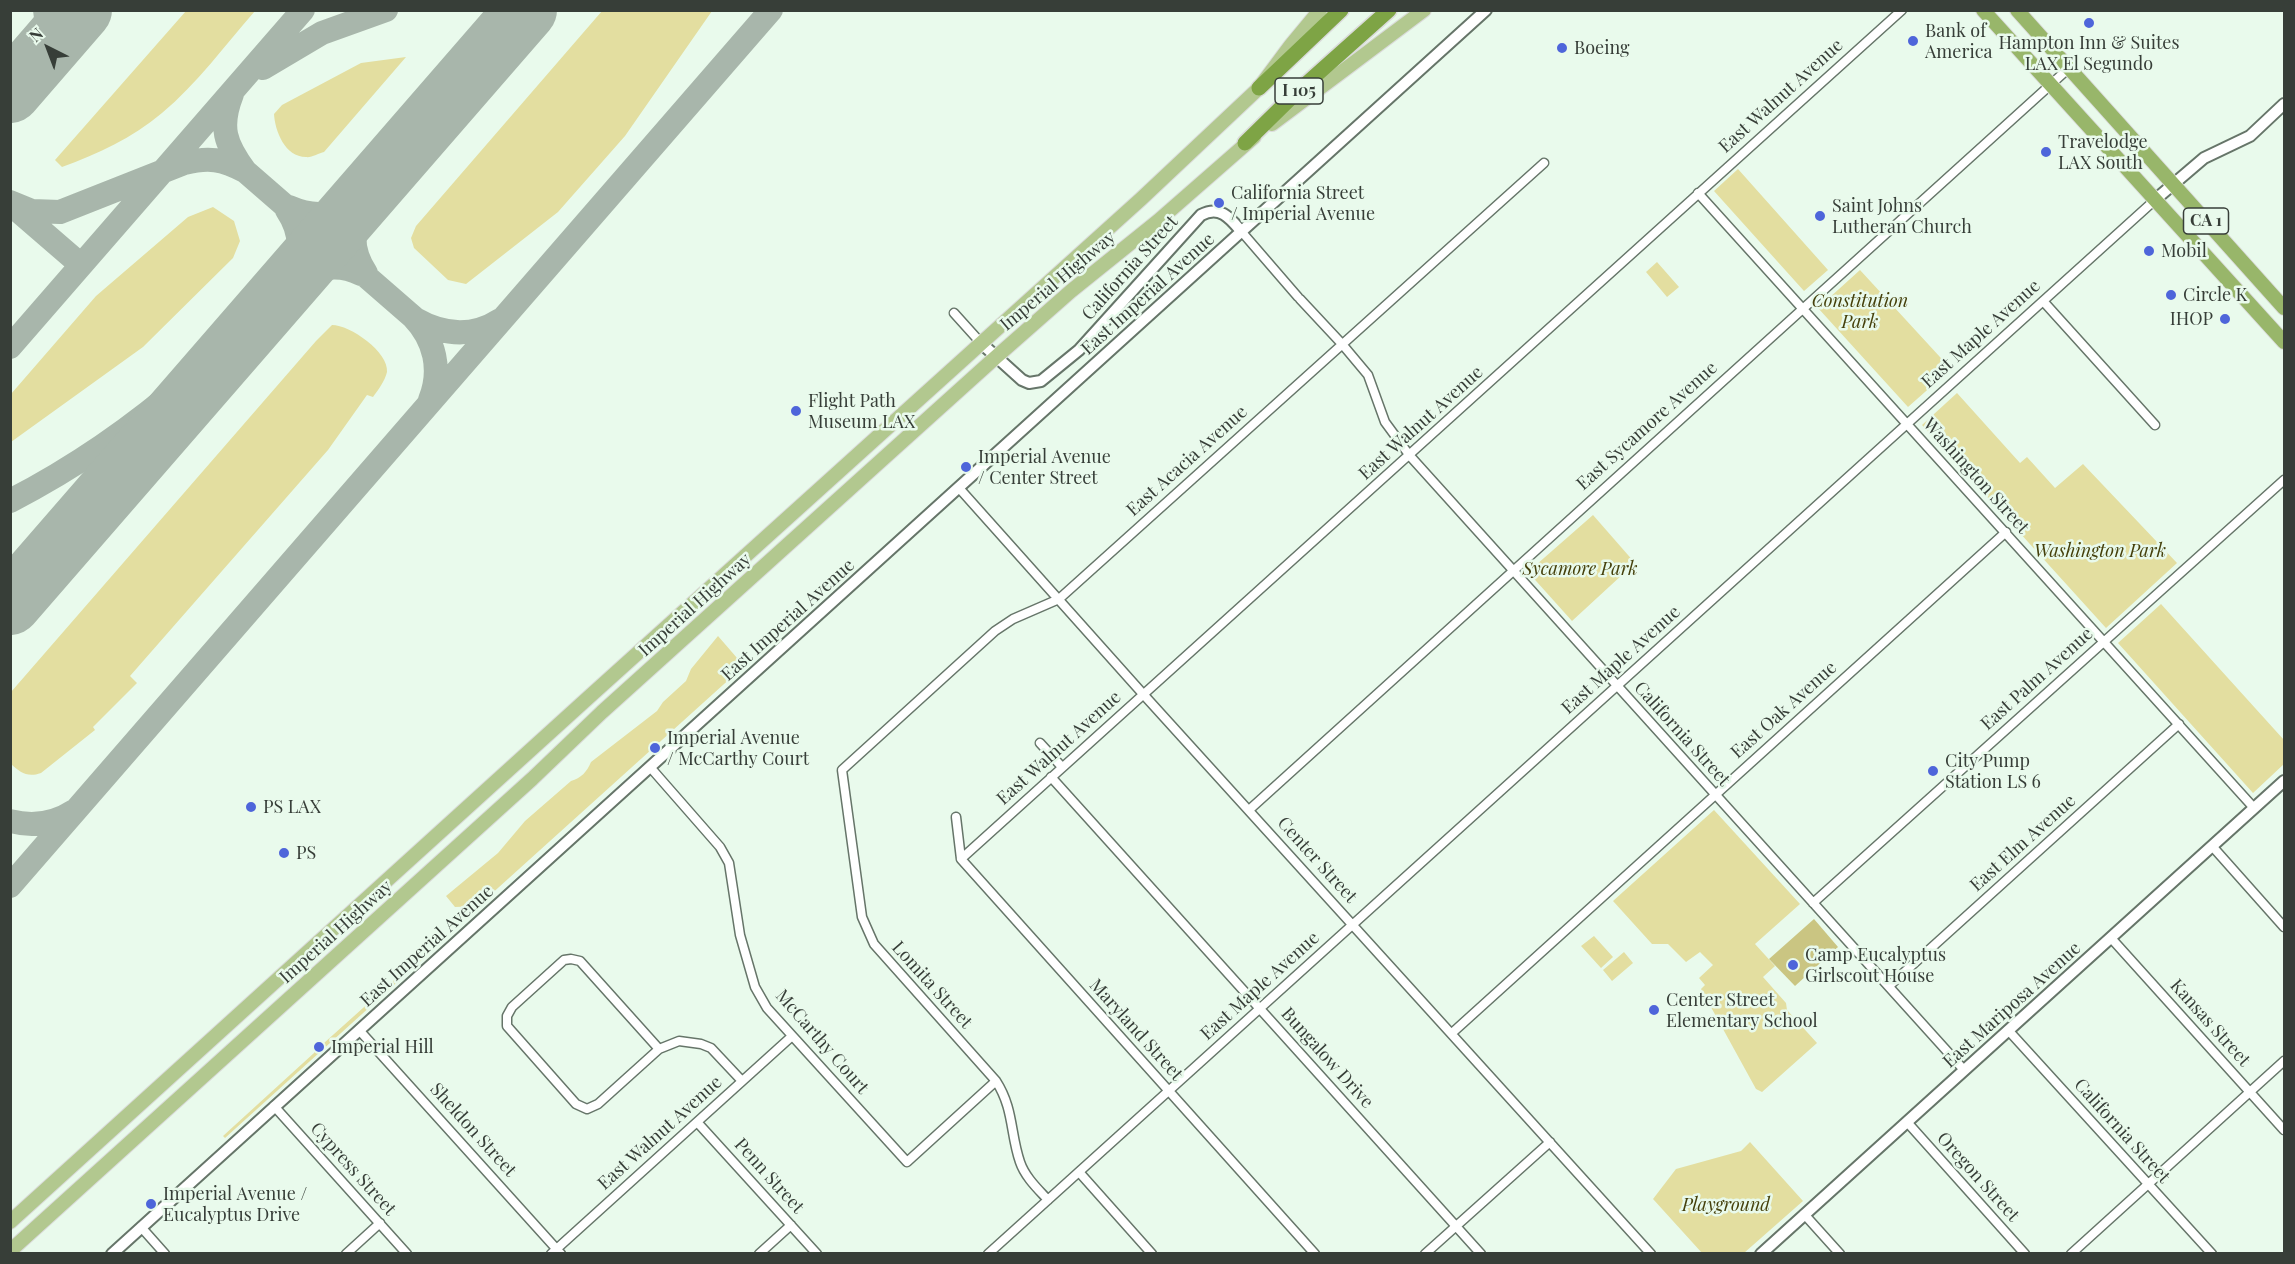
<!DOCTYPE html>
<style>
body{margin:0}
#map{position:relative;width:2295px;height:1264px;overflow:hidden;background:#e9faec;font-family:"Playfair Display",serif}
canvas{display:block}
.frame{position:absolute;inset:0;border:12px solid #373e38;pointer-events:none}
.north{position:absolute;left:18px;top:18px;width:60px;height:60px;-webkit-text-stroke:4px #e9faec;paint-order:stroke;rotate:318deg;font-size:16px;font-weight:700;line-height:24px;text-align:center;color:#373e38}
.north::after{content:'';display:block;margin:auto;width:21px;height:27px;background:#373e38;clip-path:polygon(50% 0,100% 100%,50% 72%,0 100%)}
</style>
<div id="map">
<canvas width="2295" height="1264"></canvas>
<div class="frame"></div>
<div class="north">N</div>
</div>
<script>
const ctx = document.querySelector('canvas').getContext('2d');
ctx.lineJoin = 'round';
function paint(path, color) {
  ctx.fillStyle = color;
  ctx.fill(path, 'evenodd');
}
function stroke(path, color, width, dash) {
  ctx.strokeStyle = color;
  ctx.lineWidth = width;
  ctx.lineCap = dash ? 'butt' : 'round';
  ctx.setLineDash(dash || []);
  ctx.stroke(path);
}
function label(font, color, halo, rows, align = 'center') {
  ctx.font = font + ' "Playfair Display",serif';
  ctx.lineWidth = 5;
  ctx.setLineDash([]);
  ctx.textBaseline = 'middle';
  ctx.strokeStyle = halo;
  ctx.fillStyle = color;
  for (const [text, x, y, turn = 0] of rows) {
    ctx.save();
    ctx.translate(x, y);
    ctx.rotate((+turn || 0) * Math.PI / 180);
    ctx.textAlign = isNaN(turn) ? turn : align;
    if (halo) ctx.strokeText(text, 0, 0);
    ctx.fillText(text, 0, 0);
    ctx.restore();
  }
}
paint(new Path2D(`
 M 186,11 L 255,11 C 225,45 197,84 162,113 C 132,138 98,154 62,167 L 55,160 Z
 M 602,11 L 712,11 L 625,136 L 558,212 L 466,284 L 448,280 L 414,248 L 411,238 L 416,226 Z
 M 406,57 L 324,152 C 319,153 311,158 306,157 C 285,157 275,131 274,114 L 282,105 L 361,63 Z
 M 1738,169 L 1828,270 L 1804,291 L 1714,191 Z
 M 213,207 L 234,221 L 240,241 L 233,258 L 143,347 L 11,442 L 11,394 L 96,296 L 188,217 Z
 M 1657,262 L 1679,287 L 1667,297 L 1646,272 Z
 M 1860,270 L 1951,369 L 1908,407 L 1818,308 Z
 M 332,325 C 350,325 389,352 387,372 C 385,381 378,390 373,397 L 367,395 L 328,450 L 130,676 L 137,683 L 93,727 L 95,730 L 41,773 C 27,778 20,772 11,764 L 11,692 L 316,341 Z
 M 1957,393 L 2020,463 L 2027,457 L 2055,488 L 2083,464 L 2177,563 L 2106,628 L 1922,425 Z
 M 1593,515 L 1635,563 L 1572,621 L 1528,572 Z
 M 2161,604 L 2284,740 L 2284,764 L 2253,793 L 2118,643 Z
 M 718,636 L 744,666 L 478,906 L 455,907 L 446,896 L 498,853 L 525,821 L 571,781 C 581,778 587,772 591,762 L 657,711 L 663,702 L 686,681 L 691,669 Z
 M 1714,810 L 1800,904 L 1755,944 L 1775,966 L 1763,977 L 1786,1003 L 1787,1010 L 1817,1043 L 1762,1092 L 1756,1089 L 1701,989 L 1705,985 L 1699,978 L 1713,965 L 1700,952 L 1686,962 L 1668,944 L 1652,944 L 1613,901 Z
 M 1594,936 L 1613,957 L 1601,968 L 1581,946 Z
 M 1624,952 L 1633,963 L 1612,981 L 1603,970 Z
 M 422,955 L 425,957 L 225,1138 L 223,1136 L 314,1053 L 317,1046 L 324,1043 Z
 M 1750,1142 L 1803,1201 L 1744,1253 L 1702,1253 L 1653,1199 L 1676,1169 L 1741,1151 Z`), '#e3dea0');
paint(new Path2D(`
 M 1814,919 L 1838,947 L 1795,986 L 1769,959 Z`), '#cac582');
stroke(new Path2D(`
 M 41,57 C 44,42 48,26 45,10
 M 263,68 L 322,33 L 386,10
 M 232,94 C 219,127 225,144 245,171 L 413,317 C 435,340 442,370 430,400
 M 10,202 L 32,211 L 60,212 L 184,163 C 209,157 222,159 245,171
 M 289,207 C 328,224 347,208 375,184
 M 15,208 L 81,265
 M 366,273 C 348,247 353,218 369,193
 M 286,288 C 309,270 333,260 361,274
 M 280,292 C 299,265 307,240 287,210
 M 415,319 C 443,335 472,338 500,320
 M 10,347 L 303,10
 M 10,501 C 76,467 135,426 191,377 C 219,352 245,324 274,299
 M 10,821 C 33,827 54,824 74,811
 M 10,886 L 771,10`), '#a8b6ab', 24);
stroke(new Path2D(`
 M 10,92 L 81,10
 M 10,604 L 526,10`), '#a8b6ab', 62);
const minor = new Path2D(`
 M 1698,193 L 2254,808
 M 1241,231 L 1298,297
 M 1300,299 L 1342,344 L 1368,375 L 1385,422 L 1410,456 L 1964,1070
 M 2043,301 L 2155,425
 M 954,313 L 981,343
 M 959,488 L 1143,694 L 1651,1254
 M 1040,743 L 1062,767
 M 650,767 L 720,847 L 729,863 L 740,935 L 755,987 L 767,1008 L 907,1162 L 996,1081
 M 1051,777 L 1481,1254
 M 1249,810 L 2069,68
 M 956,817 L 961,859 L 1315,1254
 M 2212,846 L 2284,927
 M 961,859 L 1902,10
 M 1813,903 L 2284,480
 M 2111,938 L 2284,1130
 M 1889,986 L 2179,724
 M 359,1030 L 561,1254
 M 2008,1030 L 2212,1254
 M 1452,1033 L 2006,532
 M 659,1049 L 580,961 L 571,959 L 564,960 L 512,1007 L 507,1016 L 507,1026 L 576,1104 L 587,1109 L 598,1104 L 659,1049 L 679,1041 L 701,1044 L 711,1048 L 742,1081
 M 274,1106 L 407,1254
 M 697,1122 L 817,1254
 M 1907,1122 L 2025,1254
 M 1079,1172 L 1152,1254
 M 1048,1200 C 1038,1189 1025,1177 1020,1162 C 1010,1133 1014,1109 996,1081 L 874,944 L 862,917 L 842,770 L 995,631 L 1013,619 L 1059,599 L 1544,163
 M 1804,1214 L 1840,1254
 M 141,1227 L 165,1254
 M 346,1254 L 380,1223
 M 551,1254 L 791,1037
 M 759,1254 L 791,1225
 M 988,1254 L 2156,199
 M 1425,1254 L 1550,1142
 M 2071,1254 L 2284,1061`);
const tertiary = new Path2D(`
 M 2156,199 L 2204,158 L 2250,136 L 2284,104
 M 981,343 L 1022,380 L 1029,383 L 1041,381 L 1079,350 L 1201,215 C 1220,205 1230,218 1241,231
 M 112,1254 L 1486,10
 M 1761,1254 L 2284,781`);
const primary = new Path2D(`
 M 1272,124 L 1424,10
 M 10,1222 L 589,697 L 1141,199 L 1259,88 L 1291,45 L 1320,10
 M 10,1251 L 532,779 L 602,712 L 996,357 L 1071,291 L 1158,221 L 1254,137`);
const trunk = new Path2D(`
 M 1983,10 L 2284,342
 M 2017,10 L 2284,308`);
const motorway = new Path2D(`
 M 1259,88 L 1341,10
 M 1245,143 L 1296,93 L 1389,10`);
stroke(minor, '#667569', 11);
stroke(tertiary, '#667569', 14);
stroke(primary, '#dbdcdb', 16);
stroke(trunk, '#dbdcdb', 16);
stroke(motorway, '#dbdcdb', 18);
stroke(minor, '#fff', 8);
stroke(tertiary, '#fff', 10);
stroke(primary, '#b2c88f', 14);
stroke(trunk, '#98b66a', 14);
stroke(motorway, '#7ea445', 15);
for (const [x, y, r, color] of [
 [2089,23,6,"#4e65da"],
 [1913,41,6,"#4e65da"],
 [1562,48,6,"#4e65da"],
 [2046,152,6,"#4e65da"],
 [1219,203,6,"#4e65da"],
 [1820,216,6,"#4e65da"],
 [2149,251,6,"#4e65da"],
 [2171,295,6,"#4e65da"],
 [2225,319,6,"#4e65da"],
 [796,411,6,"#4e65da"],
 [966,467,6,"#4e65da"],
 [655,748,6,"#4e65da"],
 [1933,771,6,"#4e65da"],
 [251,807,6,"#4e65da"],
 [284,853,6,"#4e65da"],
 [1793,965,6,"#4e65da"],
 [1654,1010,6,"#4e65da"],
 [319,1047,6,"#4e65da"],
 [151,1204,6,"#4e65da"]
]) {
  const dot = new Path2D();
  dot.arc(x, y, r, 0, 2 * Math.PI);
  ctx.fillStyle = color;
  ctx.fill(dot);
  stroke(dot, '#e9faec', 2);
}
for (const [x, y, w] of [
 [1299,91,48],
 [2206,221,45]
]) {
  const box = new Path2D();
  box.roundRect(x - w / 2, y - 13, w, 26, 4.5);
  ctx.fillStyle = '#e9faec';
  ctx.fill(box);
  stroke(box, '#373e38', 1.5);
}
label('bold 16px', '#373e38', null, [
 ["I 105",1299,91],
 ["CA 1",2206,221]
]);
label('18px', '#373e38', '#e9faec', [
 ["Bank of",1925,31],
 ["America",1925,52],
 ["Hampton Inn & Suites",2089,43,"center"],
 ["LAX El Segundo",2089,64,"center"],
 ["Boeing",1574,48],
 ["Travelodge",2058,142],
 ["LAX South",2058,163],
 ["California Street",1231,193],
 ["/ Imperial Avenue",1231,214],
 ["Saint Johns",1832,206],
 ["Lutheran Church",1832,227],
 ["Mobil",2161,251],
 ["Circle K",2183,295],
 ["IHOP",2213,319,"right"],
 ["Flight Path",808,401],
 ["Museum LAX",808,422],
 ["Imperial Avenue",978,457],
 ["/ Center Street",978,478],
 ["Imperial Avenue",667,738],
 ["/ McCarthy Court",667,759],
 ["City Pump",1945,761],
 ["Station LS 6",1945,782],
 ["PS LAX",263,807],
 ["PS",296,853],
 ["Camp Eucalyptus",1805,955],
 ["Girlscout House",1805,976],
 ["Center Street",1666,1000],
 ["Elementary School",1666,1021],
 ["Imperial Hill",331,1047],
 ["Imperial Avenue /",163,1194],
 ["Eucalyptus Drive",163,1215]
], 'left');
label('18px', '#373e38', '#e9faec', [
 ["East Walnut Avenue",1781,96,-42],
 ["California Street",1130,268,-48],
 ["Imperial Highway",1058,281,-40],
 ["East Imperial Avenue",1148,294,-42],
 ["East Maple Avenue",1981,334,-42],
 ["East Walnut Avenue",1421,423,-42],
 ["East Sycamore Avenue",1647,426,-42],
 ["East Acacia Avenue",1187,461,-42],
 ["Washington Street",1976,476,48],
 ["Imperial Highway",695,605,-42],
 ["East Imperial Avenue",788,620,-42],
 ["East Maple Avenue",1621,660,-42],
 ["East Palm Avenue",2037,679,-42],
 ["East Oak Avenue",1784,710,-42],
 ["California Street",1682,734,48],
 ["East Walnut Avenue",1059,748,-42],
 ["East Elm Avenue",2023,843,-42],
 ["Center Street",1317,860,48],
 ["Imperial Highway",336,932,-42],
 ["East Imperial Avenue",427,946,-42],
 ["Lomita Street",932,985,48],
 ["East Maple Avenue",1260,986,-42],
 ["East Mariposa Avenue",2012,1005,-42],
 ["Kansas Street",2210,1023,48],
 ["Maryland Street",1136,1030,48],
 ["McCarthy Court",822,1042,49],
 ["Bungalow Drive",1327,1058,48],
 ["Sheldon Street",473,1130,48],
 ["California Street",2122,1131,48],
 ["East Walnut Avenue",660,1133,-42],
 ["Cypress Street",353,1169,48],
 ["Penn Street",769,1176,48],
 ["Oregon Street",1978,1177,48]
]);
label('italic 18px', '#45400b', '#e9faec', [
 ["Constitution",1860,301],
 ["Park",1860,322],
 ["Washington Park",2100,551],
 ["Sycamore Park",1580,569],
 ["Playground",1726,1205]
]);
</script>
